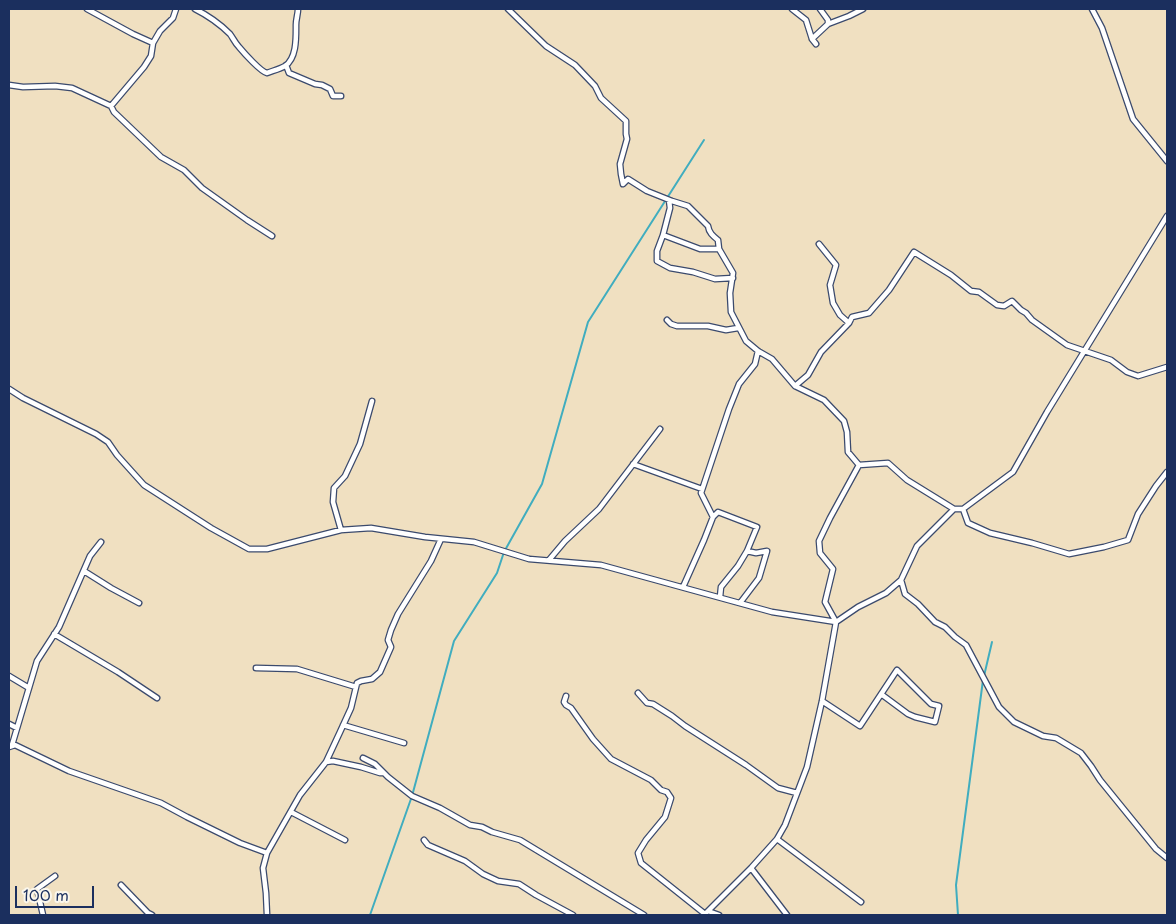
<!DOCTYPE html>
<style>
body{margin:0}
#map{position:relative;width:1176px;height:924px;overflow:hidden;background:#f0e0c1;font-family:"Playpen Sans",sans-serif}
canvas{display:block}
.frame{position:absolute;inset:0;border:10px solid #1b2f5e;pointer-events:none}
.scale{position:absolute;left:15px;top:886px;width:79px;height:22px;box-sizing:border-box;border:2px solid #1b2f5e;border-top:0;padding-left:6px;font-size:15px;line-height:18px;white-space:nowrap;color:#1b2f5e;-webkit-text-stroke:4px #fbf7ec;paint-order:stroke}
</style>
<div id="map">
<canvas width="1176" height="924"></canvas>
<div class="frame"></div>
<div class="scale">100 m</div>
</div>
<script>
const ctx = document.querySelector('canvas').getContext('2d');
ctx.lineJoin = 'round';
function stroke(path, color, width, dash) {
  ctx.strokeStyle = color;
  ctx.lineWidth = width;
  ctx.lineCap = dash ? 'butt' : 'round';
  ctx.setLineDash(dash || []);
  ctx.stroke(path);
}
stroke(new Path2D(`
 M 984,676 L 992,642
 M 370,915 L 412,796 L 454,641 L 497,573 L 504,552 L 542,484 L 588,322 L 704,140
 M 958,915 L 956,885 L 983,680`), '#40adbf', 2);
const minor = new Path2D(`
 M 87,9 L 133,34 L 153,43
 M 195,9 C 207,15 220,24 230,34 C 233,38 235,43 239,47 C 244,53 261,72 267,73 C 272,71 280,69 285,66 C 297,58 296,37 296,25 C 296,19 298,14 298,9
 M 508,9 L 546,46 L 575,65 L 595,86 L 601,98 L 626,121 L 626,134 L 627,139 L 620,164 L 621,174 L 623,184 L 628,179 L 647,191 L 672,201 L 688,206 L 708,226 C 709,233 713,236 718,240 L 719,249 L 733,273 L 730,293 L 731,312 L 746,341 L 758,351 L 772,359 L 795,386 L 824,400 L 844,421 L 847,432 L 848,452 L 859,465 L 888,463 L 907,480 L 954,509
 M 792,9 L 806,20 L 812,39 L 816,44
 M 820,9 L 828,20 L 828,24
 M 1092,9 L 1102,28 L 1133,119 L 1167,161
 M 812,39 L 828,24 L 849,16 L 863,9
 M 286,65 L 289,73 L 315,84 L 322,85 L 330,89 L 333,96 L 341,96
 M 9,85 L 23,87 L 55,86 L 72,88 L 111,106 L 144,67 L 151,56 L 153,43 L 160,31 L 173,18 L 176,9
 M 111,106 L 114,112 L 161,157 L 184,170 L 202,188 L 247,220 L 272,236
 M 669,200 L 670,208 L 663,235 L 700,249 L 719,249
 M 663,235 L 657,251 L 657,261 L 670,268 L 693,272 L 715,279 L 733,278
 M 667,320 L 671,324 L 677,326 L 708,326 L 726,330 L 738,328
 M 849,323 L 852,317 L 869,313 L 889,290 L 914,252 L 951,275 L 971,291 L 979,292 L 997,305 L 1004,306 L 1012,301 L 1021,310 L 1026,313 L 1032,320 L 1067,345 L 1111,360 L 1127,372 L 1138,376 L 1167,367
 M 795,386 L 808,375 L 821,352 L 849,323 L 840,315 L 833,303 L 830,285 L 836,265 L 819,244
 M 9,389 L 23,398 L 96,434 L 108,442 L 117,455 L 144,485 L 211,528 L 249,549 L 267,549 L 341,530 L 371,528 L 425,537 L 474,542 L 529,559 L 601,565 L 772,612 L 836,622 L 825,602 L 833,569 L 820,553 L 819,541 L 830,518 L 859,465
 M 633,464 L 702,489
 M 963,509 L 968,523 L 990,533 L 1032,543 L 1069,554 L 1104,547 L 1128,540 L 1138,514 L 1156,486 L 1167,472
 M 713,517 L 718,512 L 757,527 L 747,551 L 738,566 L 721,587 L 720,597
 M 341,530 L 333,502 L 334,488 L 345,476 L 360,444 L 372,401
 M 549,560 L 565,541 L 599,509 L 660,429
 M 84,571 L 111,588 L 139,603
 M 901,580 L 905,594 L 918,604 L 935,622 L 945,627 L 955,637 L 966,645 L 999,707 L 1014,722 L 1043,736 L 1056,738 L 1081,753 L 1091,766 L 1100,780 L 1156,849 L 1167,858
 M 683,587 L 704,540 L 713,517 L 701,493 L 729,409 L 739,384 L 755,364 L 758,351
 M 740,603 L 759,578 L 767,551 L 756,553 L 747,551
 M 54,634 L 118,672 L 157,698
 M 256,668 L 297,669 L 356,687
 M 9,676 L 29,688
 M 638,693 L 647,703 L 653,704 L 672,716 L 685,726 L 746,765 L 778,788 L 797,793
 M 566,696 L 564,702 L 566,705 L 571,708 L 593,739 L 611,759 L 651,780 L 661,790 L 667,792 L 671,798 L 665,817 L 646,840 L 638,853 L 641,863 L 705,914
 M 822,701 L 860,726 L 897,670 L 931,704 L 939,706 L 935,722 L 915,717 L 908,714 L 881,694
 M 9,724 L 17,728
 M 343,725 L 404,743
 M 12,745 L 37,661 L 59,627 L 90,556 L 101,542
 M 9,747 L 15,745 L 69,771 L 161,803 L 187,817 L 240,843 L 267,853
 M 363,758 L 375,764 L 388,777 L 412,796 L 440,808 L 470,825 L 482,827 L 492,832 L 520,840 L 644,915
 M 326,762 L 333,761 L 361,767 L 380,773 L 383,773
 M 291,812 L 345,840
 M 777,839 L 861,902
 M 424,840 L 428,845 L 465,861 L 483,874 L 498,881 L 519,884 L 536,895 L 573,915
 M 751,868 L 787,915
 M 121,885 L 148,913 L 152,915
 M 708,911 L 719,915
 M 43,915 L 37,889 L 55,876
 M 267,915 L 266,893 L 263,868 L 267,853 L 300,795 L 326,762 L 340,732 L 351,708 L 357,683 L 361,681 L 372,679 L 380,672 L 391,647 L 388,640 L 391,630 L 398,614 L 431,561 L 441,539
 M 704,915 L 751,868 L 777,839 L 785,825 L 807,767 L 822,701 L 836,622 L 858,607 L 886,593 L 901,580 L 917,546 L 954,509 L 963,509 L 1013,472 L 1047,412 L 1167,216`);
stroke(minor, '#3b4a6d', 7);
stroke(minor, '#fff', 4.5);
</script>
